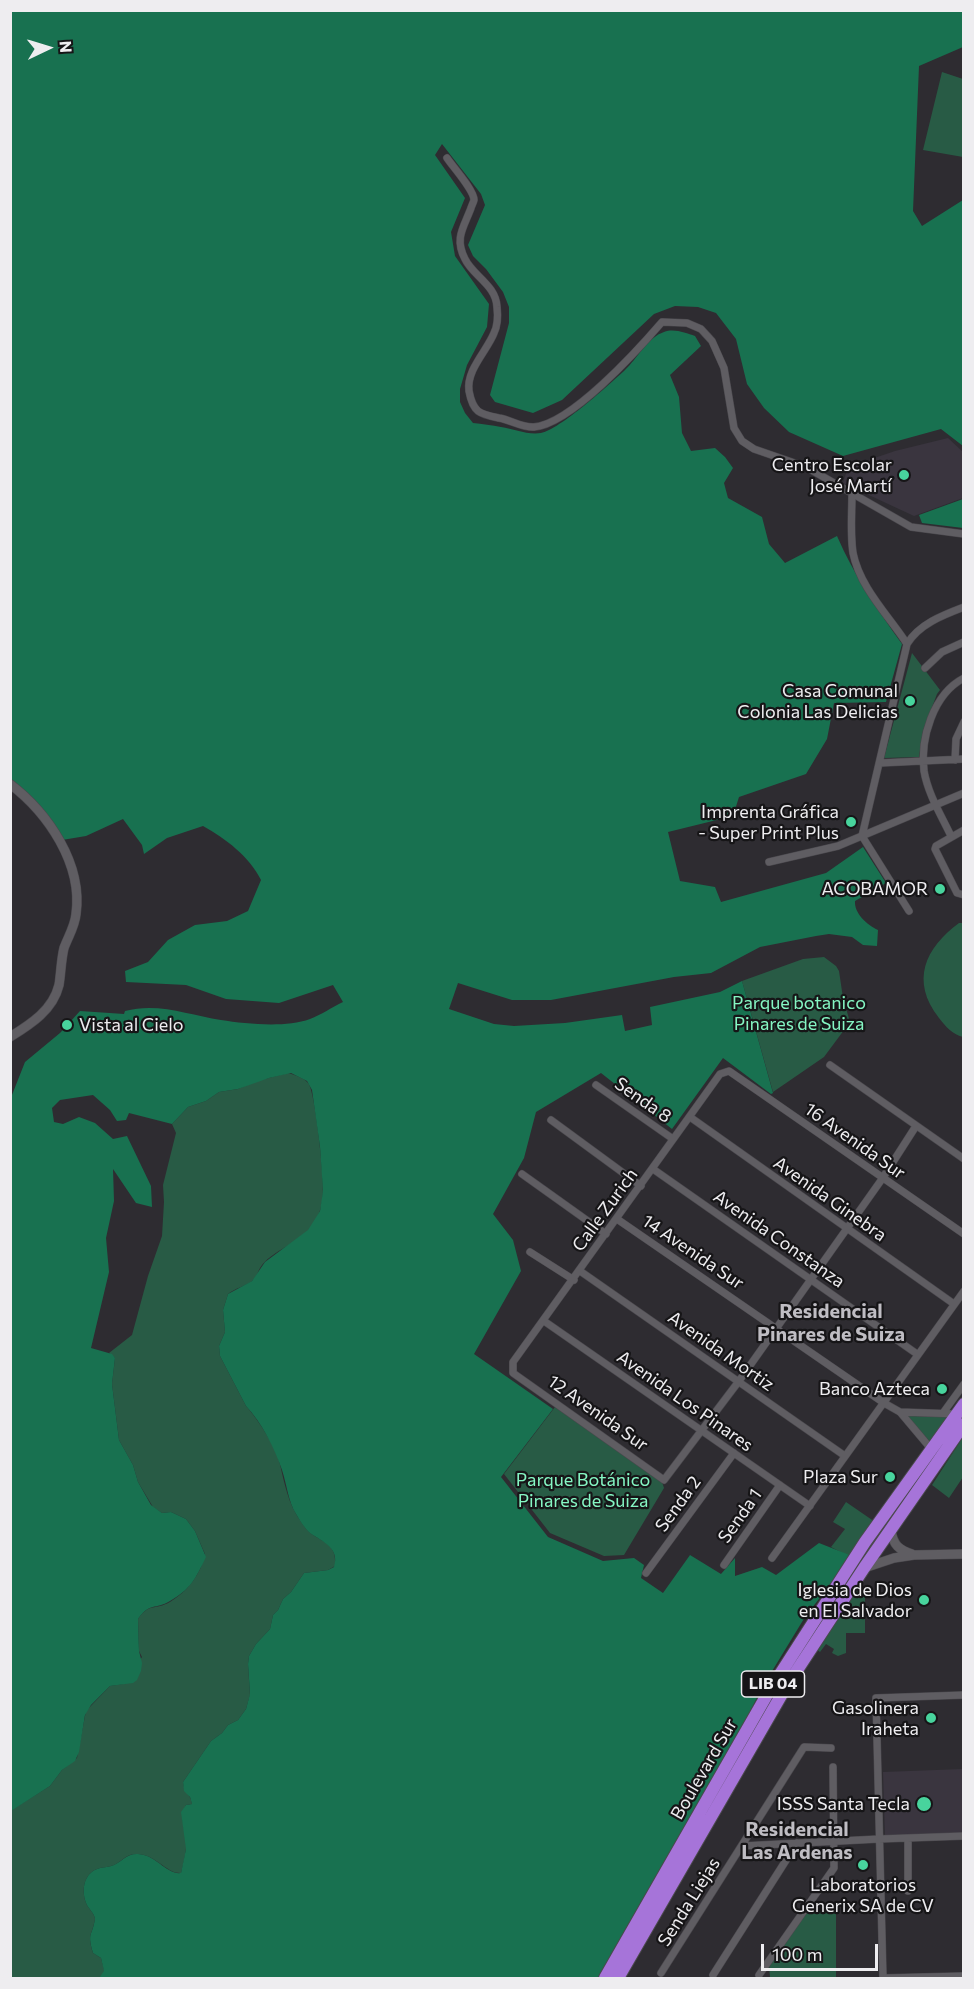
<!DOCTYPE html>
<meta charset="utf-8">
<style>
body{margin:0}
#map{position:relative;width:974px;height:1989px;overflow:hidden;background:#2e2c31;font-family:Commissioner,sans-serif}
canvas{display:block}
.frame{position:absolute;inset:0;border:12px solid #eeedf0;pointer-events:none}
.north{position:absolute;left:18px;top:18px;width:60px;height:60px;-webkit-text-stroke:4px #161517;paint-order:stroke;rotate:86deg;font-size:16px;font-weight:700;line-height:24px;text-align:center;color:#eeedf0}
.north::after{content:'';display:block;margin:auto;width:21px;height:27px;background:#eeedf0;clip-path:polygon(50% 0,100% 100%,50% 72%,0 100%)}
.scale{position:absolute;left:761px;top:1944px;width:117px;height:27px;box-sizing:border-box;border:3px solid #eeedf0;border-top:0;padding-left:8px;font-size:18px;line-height:21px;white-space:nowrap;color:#eeedf0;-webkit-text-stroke:4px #161517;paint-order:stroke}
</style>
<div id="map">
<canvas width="974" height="1989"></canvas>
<div class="frame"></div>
<div class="north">N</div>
<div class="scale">100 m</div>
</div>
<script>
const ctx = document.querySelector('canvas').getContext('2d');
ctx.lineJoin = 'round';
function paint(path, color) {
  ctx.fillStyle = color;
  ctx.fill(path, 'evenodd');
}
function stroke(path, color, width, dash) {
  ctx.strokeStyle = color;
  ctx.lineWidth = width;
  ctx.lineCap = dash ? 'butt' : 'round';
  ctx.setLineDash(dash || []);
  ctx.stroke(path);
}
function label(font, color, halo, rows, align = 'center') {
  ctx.font = font + ' Commissioner,sans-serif';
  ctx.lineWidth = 4.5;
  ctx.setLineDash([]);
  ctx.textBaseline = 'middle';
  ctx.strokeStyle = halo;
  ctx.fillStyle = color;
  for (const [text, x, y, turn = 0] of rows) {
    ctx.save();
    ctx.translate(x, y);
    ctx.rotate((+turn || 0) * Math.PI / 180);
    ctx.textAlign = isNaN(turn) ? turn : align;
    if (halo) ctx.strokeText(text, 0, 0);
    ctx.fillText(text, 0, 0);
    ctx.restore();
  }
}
paint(new Path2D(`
 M 948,438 L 963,452 L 963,498 L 914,516 L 843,483 L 848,467 L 895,451 Z
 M 963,1769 L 963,1835 L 885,1837 L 883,1772 Z`), '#3a353f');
paint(new Path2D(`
 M 942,72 L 963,79 L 963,157 L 923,150 Z
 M 912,653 L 940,690 L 937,694 L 923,731 L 919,757 L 884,758 Z
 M 959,923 L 964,923 L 963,1037 C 952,1034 946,1027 939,1018 C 910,981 925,948 959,923 Z
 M 824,957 L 836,966 L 839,971 L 843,998 L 850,1022 L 824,1057 L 773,1092 L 742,981 L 803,959 Z
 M 288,1073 C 295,1075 304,1078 308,1083 C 315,1089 324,1177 323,1191 C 323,1202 320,1213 315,1222 C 303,1242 276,1248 262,1265 C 258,1270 257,1277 252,1281 C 246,1286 235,1288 228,1294 L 223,1310 L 225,1332 L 219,1346 L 220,1356 L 246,1406 C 255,1416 274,1444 278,1456 C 283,1476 286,1496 296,1514 C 299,1519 305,1528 309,1532 C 323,1543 337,1543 335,1566 L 328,1570 L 304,1573 L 291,1592 L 283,1599 L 278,1610 L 273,1615 L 270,1629 L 256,1644 L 249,1656 L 248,1664 L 250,1695 L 246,1709 L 238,1720 L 228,1725 L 222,1733 L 211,1741 L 183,1782 C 184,1793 191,1794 192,1804 L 186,1805 C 177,1820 189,1833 186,1849 C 185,1856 183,1866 181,1873 C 169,1874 157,1858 144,1855 C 126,1851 125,1860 114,1865 C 109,1867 104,1867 100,1868 C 84,1872 81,1889 86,1903 C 88,1909 94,1912 95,1919 C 92,1936 87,1933 93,1953 L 101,1958 L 105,1973 L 99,1978 L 11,1978 L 10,1811 L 50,1786 L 62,1770 L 77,1758 L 86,1711 L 110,1686 L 123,1684 L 142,1657 L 139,1651 L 138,1619 C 150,1602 154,1611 170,1602 C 188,1591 201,1574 205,1554 L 195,1531 L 186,1519 L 171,1512 L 162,1513 L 153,1507 L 138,1482 L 133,1465 L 119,1440 L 112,1384 L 115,1358 L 109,1353 L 132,1335 L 148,1276 L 162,1236 L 164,1202 L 163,1185 L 176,1133 L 172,1124 L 188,1107 L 206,1101 L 219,1092 L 238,1089 L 253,1082 Z
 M 555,1407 L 661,1479 L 664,1488 L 624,1555 L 604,1556 L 550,1533 L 504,1474 Z
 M 905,1414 L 950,1416 L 931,1443 Z
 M 963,1437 L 963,1477 L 949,1498 L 932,1485 Z
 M 846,1502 L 878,1524 L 850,1557 L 831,1547 L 845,1529 L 833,1522 Z
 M 865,1587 L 865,1633 L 846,1633 L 846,1653 L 838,1656 L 832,1653 L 834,1649 L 826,1644 L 820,1652 L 815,1648 L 857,1588 Z
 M 836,1908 L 836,1978 L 770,1978 L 769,1965 L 805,1909 Z`), '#285b45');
paint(new Path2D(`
 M 11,11 L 963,11 L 963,47 L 919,66 L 913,211 L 922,226 L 963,200 L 963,446 L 941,429 L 843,456 L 789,432 L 764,408 L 747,384 L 736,339 L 716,313 L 698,307 L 675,306 L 654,314 L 562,400 L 533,413 L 495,402 L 490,395 L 509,323 L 509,307 L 503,292 L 486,269 L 473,256 L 468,245 L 485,205 L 481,194 L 442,144 L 435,155 L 465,198 L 451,232 L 455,256 L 489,304 L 487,327 L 467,365 L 460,389 L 460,402 L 465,413 L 473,423 C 482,424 492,425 501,427 C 514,429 527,435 541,433 C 559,430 610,384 625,370 C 637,359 648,337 664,332 C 674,328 686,333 695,336 L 701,346 L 670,375 L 679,397 L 682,433 L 691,451 L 715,448 L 725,457 L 733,468 L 724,483 L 728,498 L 762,517 L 769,544 L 785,563 L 837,536 C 854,575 877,609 902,644 L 886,702 L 834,703 L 827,739 L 806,774 L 739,797 L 733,816 L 668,832 L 680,881 L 715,887 L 721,902 L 826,873 L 863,847 L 886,883 L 855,901 C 854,913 867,925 878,930 L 877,946 L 863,945 L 852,937 L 829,934 L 816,936 L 760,947 L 711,973 L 674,977 L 551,1000 L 512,1000 L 458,983 L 449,1009 L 494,1024 L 514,1026 L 565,1023 L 622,1015 L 625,1031 L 652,1025 L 650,1007 L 720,992 L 742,981 L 773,1093 L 771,1094 L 723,1058 L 672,1129 L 601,1073 L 536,1112 L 524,1158 L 493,1214 L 513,1240 L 521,1271 L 474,1354 L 553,1409 L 501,1477 L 548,1537 L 603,1561 L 634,1558 L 644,1565 L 641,1578 L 663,1593 L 690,1555 L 721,1574 L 735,1558 L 735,1576 L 762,1567 L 776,1575 L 819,1543 L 852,1556 L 805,1617 L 763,1686 L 739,1733 L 602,1978 L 99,1978 L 104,1971 L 101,1958 L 93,1953 C 87,1932 92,1937 95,1919 C 94,1912 88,1909 86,1903 C 81,1889 84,1872 100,1868 C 104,1867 109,1867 114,1865 C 125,1860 127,1851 144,1855 C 157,1858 169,1875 181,1873 L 186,1849 L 181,1812 L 186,1805 L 192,1804 L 190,1797 L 184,1791 L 183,1782 L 211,1741 L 222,1733 L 228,1725 L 238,1720 L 246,1709 L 250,1694 L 248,1664 L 249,1656 L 256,1644 L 270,1629 L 273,1615 L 278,1610 L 283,1599 L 291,1592 L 304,1573 L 328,1570 L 334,1567 C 340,1548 323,1542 310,1533 C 305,1529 299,1519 296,1514 C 288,1501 287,1485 282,1470 C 274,1447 262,1423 246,1406 L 220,1356 L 219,1346 L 225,1332 L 223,1310 L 228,1294 L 252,1281 L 265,1262 L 308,1230 L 320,1211 L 323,1191 L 320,1147 L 312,1090 L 307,1081 L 291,1073 L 269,1078 L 238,1089 L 219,1092 L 206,1101 L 188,1107 L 172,1124 L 129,1113 L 126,1120 L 117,1121 L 110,1110 L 93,1095 L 60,1100 L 52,1108 L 54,1122 L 63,1124 L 79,1117 L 95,1123 L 113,1139 L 127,1136 L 151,1186 L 152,1207 L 136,1203 L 113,1169 L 114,1201 L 106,1238 L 109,1272 L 91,1348 L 112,1354 L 115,1358 L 112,1384 L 119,1440 L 133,1465 L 138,1482 L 151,1505 L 162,1513 L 171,1512 L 186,1519 L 195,1531 L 206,1557 C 196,1578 191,1589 170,1601 C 155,1610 150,1602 138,1619 L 139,1651 L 142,1663 L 141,1671 L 137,1680 L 133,1683 L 110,1686 L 91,1705 L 85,1715 L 79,1752 L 75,1761 L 62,1770 L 50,1786 L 11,1811 L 10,1100 L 25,1062 L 60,1033 L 80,1011 L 124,1014 L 125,1011 C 158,1002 189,1015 221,1020 C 247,1024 285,1028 310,1019 C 321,1015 332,1007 343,1002 L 333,985 L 279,1003 L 226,999 L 186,985 L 126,982 L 125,971 L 148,962 L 168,940 L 195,925 L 227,921 L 248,911 L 261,880 C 249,856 226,839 203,826 L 167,838 L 144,854 L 142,845 L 123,819 L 86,836 L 62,840 L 11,783 Z
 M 963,499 L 963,528 L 922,523 L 919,515 Z`), '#187150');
const street = new Path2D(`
 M 447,158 C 453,167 474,190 474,200 C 474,201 471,207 471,208 C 464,227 454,238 465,259 C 473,276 496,285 497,307 C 498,316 498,325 494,333 C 487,351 466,370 469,391 C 473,413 480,414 499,418 C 511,420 523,428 534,427 C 571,424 637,351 662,322 L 687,323 L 701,329 L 712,341 L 724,368 L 734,428 L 742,441 L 754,449 L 806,467 L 911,527 L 964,534
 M 852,493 C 852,513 850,533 853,553 C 860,588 889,616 907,644
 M 925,668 L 942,652 L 964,642
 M 955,760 L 956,739 L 964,722
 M 880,763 L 964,759
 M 964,830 L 936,846 L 935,849 L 957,893 L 964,895
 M 951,836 C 941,815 928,794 924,771 C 920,739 933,694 964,678
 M 769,862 L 838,846 L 964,793
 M 909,911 L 862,836 L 907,644 C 919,624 943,615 964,607
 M 830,1065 L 964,1159
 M 596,1085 L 673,1139
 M 690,1117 L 954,1304
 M 551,1120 L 641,1186
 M 916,1126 L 882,1179 L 739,1381 L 664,1480 L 513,1373 L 513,1362 L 720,1074 L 729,1071 L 964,1234
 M 653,1169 L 917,1354
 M 522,1174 L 606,1234
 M 617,1219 L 884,1403 L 900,1412 L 932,1450
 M 530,1252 L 574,1280
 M 580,1271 L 845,1456
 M 544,1321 L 810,1506
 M 900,1412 L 957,1414
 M 943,1413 L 964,1384
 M 772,1558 L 964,1291
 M 724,1565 L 780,1485
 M 646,1573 L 734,1453
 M 908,1838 L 908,1891
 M 742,1846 L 879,1839 L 964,1836
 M 661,1973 L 804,1747 L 831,1748
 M 713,1975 L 797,1843
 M 759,1975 L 834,1868 L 833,1767
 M 883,1978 L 876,1698 L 964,1695
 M 883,1978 L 964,1976`);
const secondary = new Path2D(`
 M 10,784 C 48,813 83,864 76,914 C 75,926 68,937 64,948 C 61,960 61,973 59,985 C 53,1010 31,1024 10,1037
 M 891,1530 C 893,1545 899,1550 912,1554
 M 864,1568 L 894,1558 L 914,1555 L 964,1554`);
const highway = new Path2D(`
 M 605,1978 L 768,1693 L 865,1542 L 964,1404
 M 618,1978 L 786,1687 L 864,1568 L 964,1424`);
stroke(street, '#4a484d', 8);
stroke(secondary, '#4a484d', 10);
stroke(highway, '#4a484d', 14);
stroke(street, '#5f5d62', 7);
stroke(secondary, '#5f5d62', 9);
stroke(highway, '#a674d9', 12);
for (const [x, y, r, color] of [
 [904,475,6,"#48d49d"],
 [910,701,6,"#48d49d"],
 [851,822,6,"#48d49d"],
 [940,889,6,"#48d49d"],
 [67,1025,6,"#48d49d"],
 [942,1389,6,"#48d49d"],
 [890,1477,6,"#48d49d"],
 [924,1600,6,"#48d49d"],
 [931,1718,6,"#48d49d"],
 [924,1804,8,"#48d49d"],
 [863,1865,6,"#48d49d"]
]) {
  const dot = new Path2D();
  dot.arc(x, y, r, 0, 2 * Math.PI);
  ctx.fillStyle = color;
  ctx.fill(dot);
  stroke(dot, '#161517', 2);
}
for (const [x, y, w] of [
 [773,1684,63]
]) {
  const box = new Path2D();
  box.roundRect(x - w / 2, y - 13, w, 26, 4.5);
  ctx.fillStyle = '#161517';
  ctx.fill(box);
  stroke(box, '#eeedf0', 1.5);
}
label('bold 16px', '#eeedf0', null, [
 ["LIB 04",773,1684]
]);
label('18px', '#eeedf0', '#161517', [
 ["Centro Escolar",892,465],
 ["José Martí",892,486],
 ["Casa Comunal",898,691],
 ["Colonia Las Delicias",898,712],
 ["Imprenta Gráfica",839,812],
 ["- Super Print Plus",839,833],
 ["ACOBAMOR",928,889],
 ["Vista al Cielo",79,1025,"left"],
 ["Banco Azteca",930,1389],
 ["Plaza Sur",878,1477],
 ["Iglesia de Dios",912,1590],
 ["en El Salvador",912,1611],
 ["Gasolinera",919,1708],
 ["Iraheta",919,1729],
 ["ISSS Santa Tecla",910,1804],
 ["Laboratorios",863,1885,"center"],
 ["Generix SA de CV",863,1906,"center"]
], 'right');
label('18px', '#85f6c3', '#161517', [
 ["Parque botanico",799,1003],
 ["Pinares de Suiza",799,1024],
 ["Parque Botánico",583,1480],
 ["Pinares de Suiza",583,1501]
]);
label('18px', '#eeedf0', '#161517', [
 ["Senda 8",643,1100,35],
 ["16 Avenida Sur",855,1141,35],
 ["Avenida Ginebra",830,1199,35],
 ["Calle Zurich",605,1210,-54],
 ["Avenida Constanza",779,1239,35],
 ["14 Avenida Sur",693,1252,34],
 ["Avenida Mortiz",721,1351,35],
 ["Avenida Los Pinares",685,1401,35],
 ["12 Avenida Sur",598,1413,35],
 ["Senda 2",678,1504,-54],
 ["Senda 1",740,1516,-55],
 ["Boulevard Sur",704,1769,-60],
 ["Senda Liejas",689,1902,-58]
]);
label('bold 20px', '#bfbdc3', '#161517', [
 ["Residencial",831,1311],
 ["Pinares de Suiza",831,1334],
 ["Residencial",797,1829],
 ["Las Ardenas",797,1852]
]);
</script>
